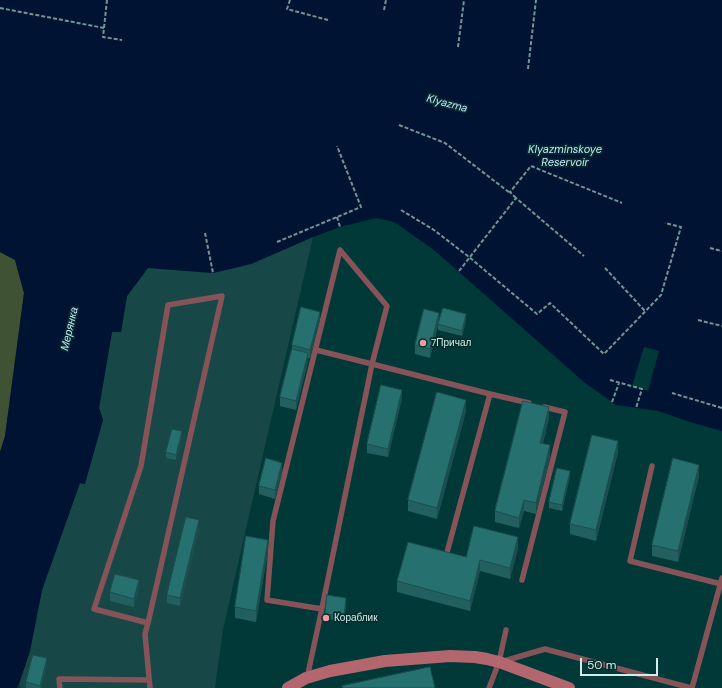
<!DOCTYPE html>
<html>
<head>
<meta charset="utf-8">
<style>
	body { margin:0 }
	#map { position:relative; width:722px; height:688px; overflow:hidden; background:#003938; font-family:"DM Sans",sans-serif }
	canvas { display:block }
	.scale { position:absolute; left:580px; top:658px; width:78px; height:18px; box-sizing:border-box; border:2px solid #d3edec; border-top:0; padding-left:5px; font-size:12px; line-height:14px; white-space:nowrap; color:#d3edec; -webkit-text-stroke:3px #042d2d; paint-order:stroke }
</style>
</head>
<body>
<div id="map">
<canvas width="722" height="688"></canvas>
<div class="scale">50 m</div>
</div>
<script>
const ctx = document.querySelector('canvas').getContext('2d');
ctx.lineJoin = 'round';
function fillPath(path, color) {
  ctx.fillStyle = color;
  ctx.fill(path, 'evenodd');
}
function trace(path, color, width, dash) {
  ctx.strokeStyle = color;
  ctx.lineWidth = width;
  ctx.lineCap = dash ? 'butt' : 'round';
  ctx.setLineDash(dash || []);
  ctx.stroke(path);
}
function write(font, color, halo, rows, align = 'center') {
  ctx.font = font + ' "DM Sans",sans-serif';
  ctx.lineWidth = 3.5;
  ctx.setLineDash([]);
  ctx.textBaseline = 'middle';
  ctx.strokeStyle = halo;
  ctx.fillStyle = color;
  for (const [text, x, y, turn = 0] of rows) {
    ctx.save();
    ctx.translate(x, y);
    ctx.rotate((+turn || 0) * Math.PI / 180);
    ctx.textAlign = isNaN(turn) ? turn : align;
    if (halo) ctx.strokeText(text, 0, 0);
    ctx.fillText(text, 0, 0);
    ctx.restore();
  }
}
const built = new Path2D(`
	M313 237 223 629 215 688H21L19 684 30 651 42 590 80 483 84 484 103 420 99 408 112 332H121L127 296 148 268 213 273 251 264Z`);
const green = new Path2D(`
	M0 252 15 260 24 293 5 436 0 452Z`);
const water = new Path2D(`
	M0 0H722V431L690 422 658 411 616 405 612 402 585 383 434 250 394 222 376 218 340 227 313 237 251 264 213 273 148 268 127 296 121 332H112L99 408 103 420 85 484 80 483 42 590 30 651 19 684 17 688H0V452L5 436 24 293 15 260 0 252Z`);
const pier = new Path2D(`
	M644 347 659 351 648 391 632 386Z`);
const path = new Path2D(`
	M107 0 103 37 122 40
	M290 0 287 9 328 20
	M0 8 104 28
	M384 10 386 0
	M458 47 464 0
	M528 69 536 0
	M399 125 445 143 510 193
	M516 198 510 192 531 166 622 203
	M401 210 434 230 469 257 537 314 550 303 604 354 661 295 681 227 665 223
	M337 217 340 227
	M205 233 213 273
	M277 242 361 207 337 146
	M710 248 722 251
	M605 268 645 311
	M459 271 516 198 584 256
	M698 320 722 326
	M610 380 642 389 636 408
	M672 393 722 408
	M612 402 619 383`);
const lane = new Path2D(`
	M316 350 372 364 387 306 340 250 273 521 267 600 322 609
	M490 394 529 403
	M652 466 630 561 721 584
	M522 580 565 412 544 407
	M148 623 94 609 141 466 168 305 222 296 148 623 145 634 150 688
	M504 661 545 649 691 688
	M307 678 321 613 372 364 490 394 446 556
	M60 688 59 679 149 680
	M489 688 499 662 506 630
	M692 688 722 578`);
const secondary = new Path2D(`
	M288 688 306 678 330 671 385 661 450 656 475 657 487 659 499 662 569 688`);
const wall = new Path2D(`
	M320 320 310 358H308V361L296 410 280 406V397L292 349V345Z
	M466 320 462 336 438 330V324Z
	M439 321 430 358 415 354V345Z
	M402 398 388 457 367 453V444Z
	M466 411 437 519 408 511V500Z
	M549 418 543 443 550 456 536 514 524 511 519 528 495 522V511Z
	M182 437 176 460 166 458V452Z
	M618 452 596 541 570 534V524Z
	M282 471 275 499 259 494V486Z
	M570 476 562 511 549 508V502Z
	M699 476 678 562 652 556V545Z
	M199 528 180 606 167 603V595Z
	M518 548 510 579 480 571 470 611 397 592V581L466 557Z
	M268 551 256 622 235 618V607Z
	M139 588 134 607 110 601V592Z
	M346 603 344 621 325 619V614Z
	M47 664 41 688H26V682Z`);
const shadedWall = new Path2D(`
	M320 312V320L310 358V350Z
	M439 313V321L430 358V349Z
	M466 314V320L462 336V331Z
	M308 353V361L296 410V401Z
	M402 390V398L388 457V449Z
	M466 400V411L437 519V508Z
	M549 407V418L540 454V443Z
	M182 431V437L176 460V455Z
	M618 441V452L596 541V530Z
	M550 445V456L536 514V503Z
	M282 463V471L275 499V490Z
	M699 465V476L678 562V551Z
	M570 471V476L562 511V505Z
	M524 500V511L519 528V518Z
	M199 520V528L180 606V598Z
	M518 537V548L510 579V568Z
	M268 540V551L256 622V611Z
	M480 560V571L470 611V601Z
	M139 580V588L134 607V599Z
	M346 598V603L344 621V616Z
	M47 658V664L41 688H40Z`);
const building = new Path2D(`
	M301 307 320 312 310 350 292 345Z
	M443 308 466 314 462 331 438 324Z
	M424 309 439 313 430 349 415 345Z
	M292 349 308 353 296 401 280 397Z
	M381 385 402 390 388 449 367 444Z
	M437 392 466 400 437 508 408 500Z
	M523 401 549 407 540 443 550 445 536 503 524 500 519 518 495 511Z
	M172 429 182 431 176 455 166 452Z
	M592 435 618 441 596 530 570 524Z
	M266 458 282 463 275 490 259 486Z
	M673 458 699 465 678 551 652 545Z
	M557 468 570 471 562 505 549 502Z
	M186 517 199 520 180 598 167 595Z
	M474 526 518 537 510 568 480 560 470 601 397 581 408 542 466 557Z
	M246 536 268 540 256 611 235 607Z
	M115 574 139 580 134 599 110 592Z
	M327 595 346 598 344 616 325 614Z
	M33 655 47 658 40 686 26 682Z
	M430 667 435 688H343L342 686Z`);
const markers = [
	[423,343,4,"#f49aa2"],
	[326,618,4,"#f49aa2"]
];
const poiNames = [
	["7Причал",431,343],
	["Кораблик",334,618]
];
const waterNames = [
	["Klyazma",447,104,15],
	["Klyazminskoye",565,150],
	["Reservoir",565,163],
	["Мерянка",70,329,-77]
];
fillPath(built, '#174847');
fillPath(green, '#405234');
fillPath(water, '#001333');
fillPath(pier, '#003938');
trace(path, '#6f9796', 2, [4, 2]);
trace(lane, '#865458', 5.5);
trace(secondary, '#b4666e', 12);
fillPath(wall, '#226060');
fillPath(shadedWall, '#1b4e4e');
fillPath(building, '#277070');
trace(building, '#1b4e4e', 1);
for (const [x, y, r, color] of markers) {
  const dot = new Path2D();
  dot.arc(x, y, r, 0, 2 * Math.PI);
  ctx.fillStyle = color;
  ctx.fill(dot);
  trace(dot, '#042d2d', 1.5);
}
write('10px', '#d3edec', '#042d2d', poiNames, 'left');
write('italic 11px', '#cae1ff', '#042d2d', waterNames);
</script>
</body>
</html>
